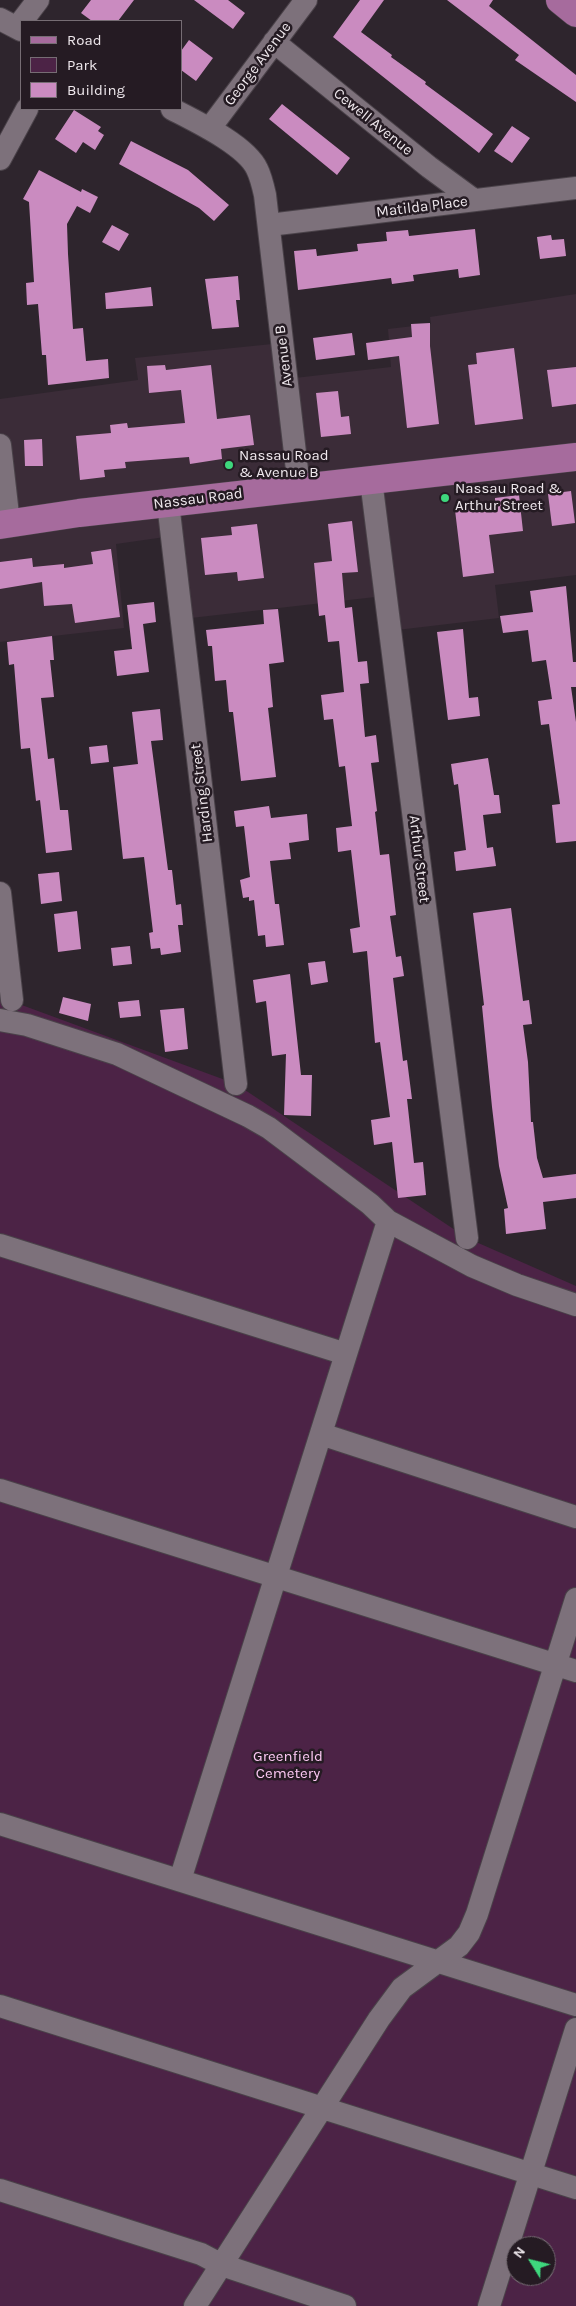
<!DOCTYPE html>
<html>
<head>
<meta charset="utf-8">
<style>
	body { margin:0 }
	#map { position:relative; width:576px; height:2306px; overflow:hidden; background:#2e252d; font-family:Karla,sans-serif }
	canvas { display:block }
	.legend { position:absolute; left:20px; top:20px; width:162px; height:90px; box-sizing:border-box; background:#251b23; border:1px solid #766d74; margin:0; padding:6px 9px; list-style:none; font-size:15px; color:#efe8ed }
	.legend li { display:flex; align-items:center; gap:10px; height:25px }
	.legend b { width:25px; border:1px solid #766d74 }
	.north { position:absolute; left:506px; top:2236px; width:50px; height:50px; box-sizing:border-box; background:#251b23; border:1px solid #766d74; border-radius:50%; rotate:306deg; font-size:14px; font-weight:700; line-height:20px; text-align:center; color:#efe8ed }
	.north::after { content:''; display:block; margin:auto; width:18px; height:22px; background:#3ed77d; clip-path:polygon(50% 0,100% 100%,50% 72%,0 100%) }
</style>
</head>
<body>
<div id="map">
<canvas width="576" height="2306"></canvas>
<ul class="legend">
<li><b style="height:6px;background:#a66b9d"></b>Road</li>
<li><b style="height:14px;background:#4c2346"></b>Park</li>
<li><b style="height:14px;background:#ca8bc0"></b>Building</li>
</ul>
<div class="north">N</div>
</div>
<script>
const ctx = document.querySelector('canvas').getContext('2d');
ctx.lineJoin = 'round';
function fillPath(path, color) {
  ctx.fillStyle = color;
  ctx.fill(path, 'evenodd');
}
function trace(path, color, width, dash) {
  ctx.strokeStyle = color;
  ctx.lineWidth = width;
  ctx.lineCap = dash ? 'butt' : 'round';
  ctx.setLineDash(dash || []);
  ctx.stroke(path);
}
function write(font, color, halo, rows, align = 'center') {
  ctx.font = font + ' Karla,sans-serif';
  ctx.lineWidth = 5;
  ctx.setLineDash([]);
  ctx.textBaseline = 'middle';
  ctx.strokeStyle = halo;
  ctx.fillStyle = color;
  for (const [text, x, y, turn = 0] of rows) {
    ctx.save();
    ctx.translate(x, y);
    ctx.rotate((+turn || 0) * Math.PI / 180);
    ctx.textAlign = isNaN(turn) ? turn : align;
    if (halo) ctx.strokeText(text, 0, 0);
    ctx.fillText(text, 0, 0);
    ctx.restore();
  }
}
const built = new Path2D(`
	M576 294V575L495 585 499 618 397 630 393 595 182 619 172 536 116 544 124 628 0 642V399L138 380 135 358 282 343 286 379 391 367 388 329 431 324 430 317Z`);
const green = new Path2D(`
	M0 997 236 1084 467 1238 576 1286V2306H0ZM516 2246H546V2276H516Z`);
const building = new Path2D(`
	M91 0H134L118 21H92L81 13Z
	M194 0H228L245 13 233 29Z
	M360 0H384L361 32 392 55 391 57 426 82 425 84 493 134 479 153 333 37Z
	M447 0H493L489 6 576 75V102L515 60 519 55Z
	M189 40 213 58 196 81 181 70V51Z
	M282 104 350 158 337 175 269 119Z
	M74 110 101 127 98 131 104 135 95 150 83 142 76 153 55 139Z
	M512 126 530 138 512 163 494 151Z
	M131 141 188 170 229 205 214 221 199 208 119 164Z
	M39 170 81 192 82 189 98 197 90 213 77 206 67 224 68 254 73 329 83 328 86 361 108 359 109 378 48 385 46 355H42L38 304 27 305 26 283 34 282 29 202 23 199Z
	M112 225 129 234 119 251 102 242Z
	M475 229 480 275 459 278 458 269 413 275 414 281 392 284 391 278 298 290 294 251 316 249 317 256 358 251 357 244 387 241 386 232 408 230 409 236Z
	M551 235 552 240 564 239 566 256 540 259 537 237Z
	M238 276 240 300H236L239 327 212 329 205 279Z
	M151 287 153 306 106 309 105 293Z
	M430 323V346L439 424 407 428 399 356 368 360 366 343 412 337 411 324Z
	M352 333 355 355 316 360 313 338Z
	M514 348 523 419 475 425 468 365 477 364 476 353Z
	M165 365 166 370 211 365 217 419 250 415 254 445 221 449 222 459 190 464 189 457 125 462 126 468 104 470 105 477 80 480 76 436 111 433 110 425 127 423 128 428 185 423 181 390 149 393 147 366Z
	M576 367V404L552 407 547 370Z
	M338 391 341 417 349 416 351 434 321 437 316 393Z
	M42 439 43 466H25L24 440Z
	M571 491 575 523 552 526 548 494Z
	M519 495 523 531 489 535 494 573 463 577 455 510 495 505V498Z
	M352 521 358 572 342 573 345 608 352 607 358 662 367 661 369 683 360 684 365 737 376 735 379 762 371 763 377 811 375 812 380 855 389 854 396 915 390 916 396 957 401 956 404 976 393 978 403 1061 407 1060 412 1099H407L414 1163 423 1162 426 1195 398 1198 392 1142 374 1145 371 1120 390 1117 380 1042 375 1043 367 951 353 953 350 929 360 927 351 850 338 852 336 828 352 826 345 766 339 767 333 719 324 720 321 695 344 692 339 641 328 642 325 615 319 616 314 563 332 561 328 524Z
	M257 524 264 578 238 581 237 572 205 575 201 538 232 535 231 527Z
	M111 549 120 617 75 623 72 604 44 606 42 582 0 589V562L32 558 33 567 64 564V568L93 564 91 552Z
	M566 586 573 662H576V687H571L576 722V841L556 843 552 805 560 804 549 724 541 725 538 701 552 699 546 660 532 662 528 630 503 633 500 616 533 612 530 591Z
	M154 602 156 622 143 624 149 672 117 676 114 651 132 649 127 605Z
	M278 609 284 662 269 664 273 707 268 708 276 777 241 781 233 712H229L226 680 215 681 212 646H208L206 630 264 624 263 610Z
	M463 629 469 698 478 697 480 716 448 720 437 632Z
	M52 636 54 660H50L54 697 41 698 48 759 54 758 60 810H68L72 850 46 853 40 800 36 801 30 748 21 749 14 664 9 665 7 642Z
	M160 709 163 740 151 741 168 870H172L176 905 181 904 183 925H178L181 952 161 955 160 948 151 949 149 933 153 932 144 857 123 859 113 767 138 764 132 712Z
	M107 745 109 762 91 764 89 747Z
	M488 758 494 795H499L501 813 483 815 487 848 493 847 496 866 456 871 454 852 466 850 458 784 454 785 451 764Z
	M269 806 271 818 307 814 309 840 289 843 291 859 270 861 275 904H279L284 945 266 947 265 935 258 936 254 900 249 901V897L243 898 240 880 250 877 244 826 236 827 234 811Z
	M59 872 62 901 41 904 38 874Z
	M511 908 523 1001 529 1000 532 1024 523 1025 528 1062 531 1122H533L537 1158 543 1178 576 1174V1198L543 1202 546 1229 506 1234 504 1209 508 1208 499 1166 492 1107 482 1006 484 1005 473 913Z
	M77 911 81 949 58 952 54 914Z
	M130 946 132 964 113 966 111 948Z
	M325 961 328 982 311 985 308 963Z
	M290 974 301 1075H312L311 1116 284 1115 286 1054 272 1056 266 1001 256 1003 253 980Z
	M63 997 91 1004 88 1021 59 1013Z
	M139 1000 141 1016 120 1018 118 1002Z
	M184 1008 188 1049 165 1052 160 1010Z`);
const minor = new Path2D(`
	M0 19 21 30
	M22 21 38 0
	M274 42 429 167 474 200
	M172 109C195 121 246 145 257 169 261 177 263 186 265 195L299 487
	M210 128 306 0
	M0 159 27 109
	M269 225 576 188
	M0 445 9 523
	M371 480 467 1238
	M168 503 236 1084
	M0 893 12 1000
	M0 1020 27 1025 117 1054 248 1116 269 1128 370 1204 388 1221 180 1880
	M388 1221 472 1266 517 1285 576 1305
	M0 1245 346 1354
	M321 1434 576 1517
	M0 1490 576 1671
	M0 1824 576 2005
	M0 2006 576 2188
	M0 2190 201 2254 222 2265 345 2306
	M195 2306 379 2019 402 1988 459 1946 469 1933 477 1914 576 1599
	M489 2306 576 2029`);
const major = new Path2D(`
	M560 0 576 13
	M0 525 79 513 576 457`);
const markers = [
	[229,465,5,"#3ed77d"],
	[445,498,5,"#3ed77d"]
];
const streetNames = [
	["George Avenue",258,64,-53],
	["Cewell Avenue",373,122,39],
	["Matilda Place",422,207,-7],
	["Avenue B",284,356,-97],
	["Nassau Road",198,499,-7],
	["Harding Street",202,793,-97],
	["Arthur Street",419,859,83]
];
const poiNames = [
	["Nassau Road",239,456],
	["& Avenue B",239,473],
	["Nassau Road &",455,489],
	["Arthur Street",455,506]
];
const parkNames = [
	["Greenfield",288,1757],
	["Cemetery",288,1774]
];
fillPath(built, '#3b2c38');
fillPath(green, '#4c2346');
fillPath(building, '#ca8bc0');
trace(minor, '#4a4249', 24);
trace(major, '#4a4249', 29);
trace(minor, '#7d717b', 22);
trace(major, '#a66b9d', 28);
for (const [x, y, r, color] of markers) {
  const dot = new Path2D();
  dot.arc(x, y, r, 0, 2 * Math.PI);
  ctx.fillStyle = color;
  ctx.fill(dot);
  trace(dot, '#251b23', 2);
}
write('15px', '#efe8ed', '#251b23', streetNames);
write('15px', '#efe8ed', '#251b23', poiNames, 'left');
write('15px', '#fcc8f3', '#251b23', parkNames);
</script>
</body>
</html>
